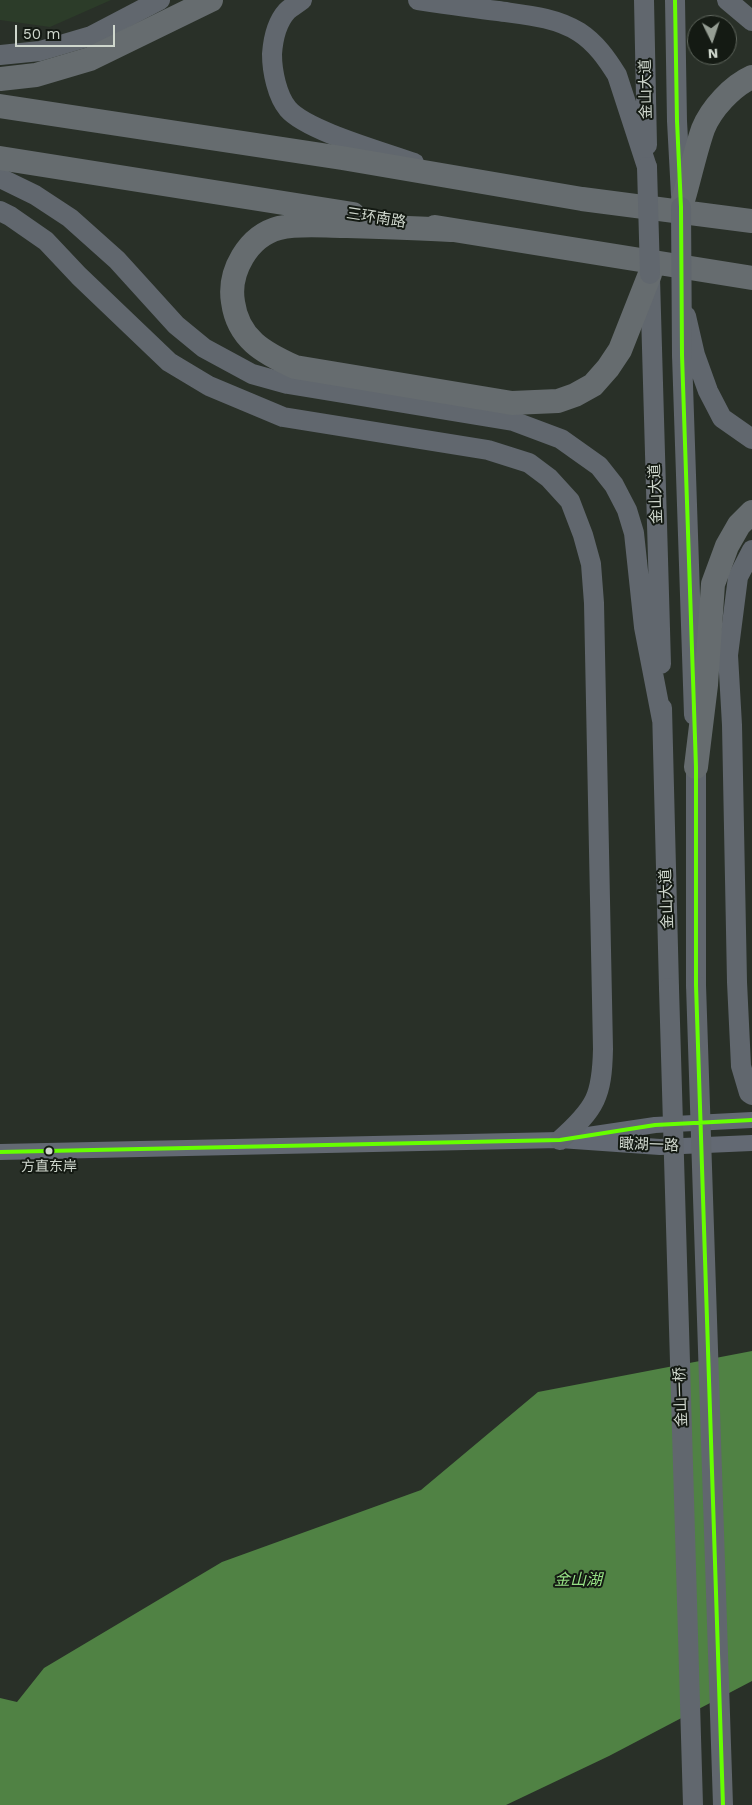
<!DOCTYPE html>
<html>
<head>
<meta charset="utf-8">
<style>
	body { margin:0 }
	#map { position:relative; width:752px; height:1805px; overflow:hidden; background:#293028; font-family:"Work Sans",sans-serif }
	canvas { display:block }
	.north { position:absolute; left:687px; top:15px; width:50px; height:50px; box-sizing:border-box; background:#141a13; border:1px solid #5f665d; border-radius:50%; rotate:176deg; font-size:14px; font-weight:700; line-height:20px; text-align:center; color:#cfd7cd }
	.north::after { content:''; display:block; margin:auto; width:18px; height:22px; background:#959d93; clip-path:polygon(50% 0,100% 100%,50% 72%,0 100%) }
	.scale { position:absolute; left:15px; top:25px; width:100px; height:22px; box-sizing:border-box; border:2px solid #cfd7cd; border-top:0; padding-left:6px; font-size:15px; line-height:18px; white-space:nowrap; color:#cfd7cd; -webkit-text-stroke:4px #141a13; paint-order:stroke }
</style>
</head>
<body>
<div id="map">
<canvas width="752" height="1805"></canvas>
<div class="north">N</div>
<div class="scale">50 m</div>
</div>
<script>
const ctx = document.querySelector('canvas').getContext('2d');
ctx.lineJoin = 'round';
function fillPath(path, color) {
  ctx.fillStyle = color;
  ctx.fill(path, 'evenodd');
}
function trace(path, color, width, dash) {
  ctx.strokeStyle = color;
  ctx.lineWidth = width;
  ctx.lineCap = dash ? 'butt' : 'round';
  ctx.setLineDash(dash || []);
  ctx.stroke(path);
}
function write(font, color, halo, rows, align = 'center') {
  ctx.font = font + ' "Work Sans","Noto Sans SC",sans-serif';
  ctx.lineWidth = 4;
  ctx.setLineDash([]);
  ctx.textBaseline = 'middle';
  ctx.strokeStyle = halo;
  ctx.fillStyle = color;
  for (const [text, x, y, turn = 0] of rows) {
    ctx.save();
    ctx.translate(x, y);
    ctx.rotate((+turn || 0) * Math.PI / 180);
    ctx.textAlign = isNaN(turn) ? turn : align;
    if (halo) ctx.strokeText(text, 0, 0);
    ctx.fillText(text, 0, 0);
    ctx.restore();
  }
}
const built = new Path2D(`
	M0 0H111L50 27 0 20Z`);
const water = new Path2D(`
	M752 1351V1681L609 1756 506 1805H0V1698L17 1702 44 1668 222 1562 421 1490 538 1392Z`);
const minor = new Path2D(`
	M588 1135 655 1125 752 1120
	M0 1152 560 1140 660 1147 752 1143`);
const major = new Path2D(`
	M302 0C297 4 291 7 287 11 277 22 273 40 272 54 272 71 277 96 288 109 307 131 384 152 414 163
	M418 0C445 4 472 8 498 11 526 15 555 17 579 32 596 43 607 59 617 75L647 167
	M644 0 647 145
	M675 0 677 121 681 195
	M727 0 752 21
	M0 55 40 51 91 36 160 0
	M0 178 35 195 70 218 117 260 176 325 204 348 252 374 288 384 513 421 561 439 599 466 614 485 627 510 634 533 644 627 662 720
	M0 211 10 216 46 241 79 276 169 362 209 386 283 417 488 450 529 463 549 478 570 501 583 535 591 564 594 603 603 1049C602 1096 596 1108 560 1140
	M650 278 661 664
	M686 316 695 355 708 391 722 418 752 439
	M682 355 694 715
	M752 550 738 577 728 655 732 725 737 982 741 1066 749 1093 752 1095
	M662 708 669 988
	M696 752V985`);
const highway = new Path2D(`
	M0 79 36 75 90 59 211 0
	M0 106 342 158 582 199 752 221
	M0 158 353 214
	M681 207C689 182 694 155 703 129 711 109 732 86 752 77
	M435 227 752 278
	M451 230C415 228 379 227 344 226 323 226 300 223 279 228 248 236 228 272 233 302 238 339 264 353 295 367L512 403 558 401 575 395 593 385 608 368 620 350 650 274
	M696 767 706 685 713 584 727 546 739 525 752 512`);
const majorBridge = new Path2D(`
	M647 167 650 274
	M681 207 682 355
	M696 985 723 1805
	M669 988 693 1805`);
const bus1 = new Path2D(`
	M675 0 677 121 681 207 682 355 696 767V985L723 1805
	M0 1152 560 1140 655 1125 752 1120`);
const markers = [
	[49,1151,4.5,"#cfd7cd"]
];
const busNames = [
	["方直东岸",49,1167]
];
const streetNames = [
	["金山大道",646,89,-91],
	["三环南路",376,218,9],
	["金山大道",656,494,-92],
	["金山大道",667,899,-92],
	["瞰湖一路",649,1145,2],
	["金山一桥",681,1397,-92]
];
const waterNames = [
	["金山湖",578,1580]
];
fillPath(built, '#2c3c29');
fillPath(water, '#508244');
trace(minor, '#636973', 16);
trace(major, '#61676e', 20);
trace(highway, '#666c6f', 24);
trace(majorBridge, '#61676e', 20);
trace(bus1, '#6f0', 4);
for (const [x, y, r, color] of markers) {
  const dot = new Path2D();
  dot.arc(x, y, r, 0, 2 * Math.PI);
  ctx.fillStyle = color;
  ctx.fill(dot);
  trace(dot, '#141a13', 2);
}
write('14px', '#cfd7cd', '#141a13', busNames);
write('15px', '#cfd7cd', '#141a13', streetNames);
write('italic 16px', '#96e185', '#141a13', waterNames);
</script>
</body>
</html>
